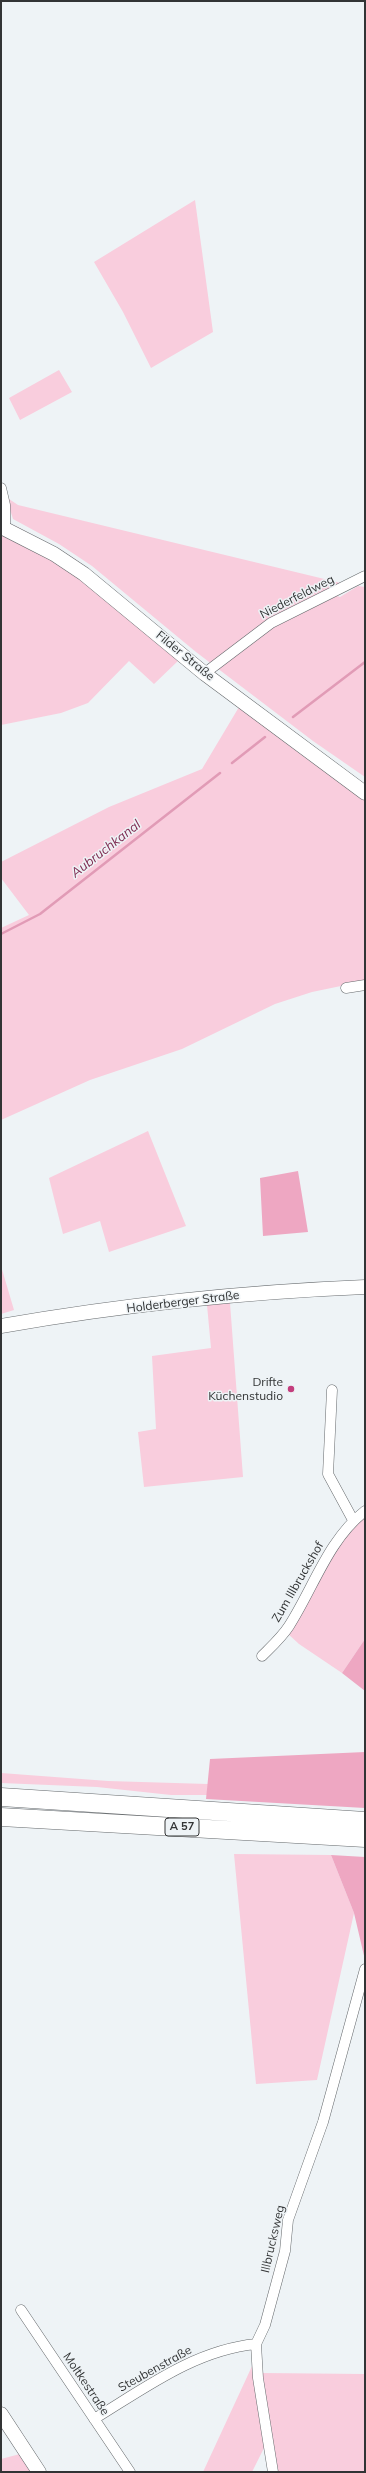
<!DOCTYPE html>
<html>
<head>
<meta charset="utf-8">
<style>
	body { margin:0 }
	#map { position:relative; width:366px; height:2473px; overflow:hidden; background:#eef3f6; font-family:Mulish,sans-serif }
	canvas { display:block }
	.frame { position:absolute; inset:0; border:2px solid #323435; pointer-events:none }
</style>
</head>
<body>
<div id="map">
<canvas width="366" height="2473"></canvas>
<div class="frame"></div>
</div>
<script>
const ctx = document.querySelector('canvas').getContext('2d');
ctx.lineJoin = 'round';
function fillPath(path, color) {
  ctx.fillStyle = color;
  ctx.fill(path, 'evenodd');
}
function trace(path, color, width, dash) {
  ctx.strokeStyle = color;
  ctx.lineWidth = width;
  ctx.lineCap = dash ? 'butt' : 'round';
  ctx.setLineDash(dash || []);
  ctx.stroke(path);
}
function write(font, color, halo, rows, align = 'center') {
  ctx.font = font + ' Mulish,sans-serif';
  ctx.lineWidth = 3;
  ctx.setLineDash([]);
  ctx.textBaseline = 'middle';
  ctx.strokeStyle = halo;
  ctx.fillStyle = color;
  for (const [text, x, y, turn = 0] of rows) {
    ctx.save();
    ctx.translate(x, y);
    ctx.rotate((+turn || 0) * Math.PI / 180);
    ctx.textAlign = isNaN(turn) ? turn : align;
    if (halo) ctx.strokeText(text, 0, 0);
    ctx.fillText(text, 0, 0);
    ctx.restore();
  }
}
const green = new Path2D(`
	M195 200 213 332 151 368 123 312 94 262Z
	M59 370 72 392 20 420 9 398Z
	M6 497 18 505 341 583 328 593 340 597 358 586 365 587V777L313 741 196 652 92 566 59 544 13 519Z
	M14 525 75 559 205 665 204 664Z
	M1 531 53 558 179 660 154 684 129 661 88 703 61 713 1 725Z
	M239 707 307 759 365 799V981L312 992 275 1004 182 1049 90 1080 1 1120V928L29 915 1 878V862L109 807 202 769Z
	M148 1131 186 1226 109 1252 100 1221 63 1234 49 1178Z
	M1 1266 14 1310 1 1314Z
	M230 1303 243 1477 144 1487 138 1432 156 1429 152 1356 211 1348 207 1305Z
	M365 1515V1639L342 1673 299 1644 287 1633 334 1551Z
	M1 1773 108 1781 208 1784 207 1795H171L97 1787 1 1783Z
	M234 1854 331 1855 354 1913 317 2080 256 2084Z
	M253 2364 265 2446 252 2472H203Z
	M262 2373 365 2374V2472H278Z
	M20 2454 32 2472H1V2459Z`);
const forest = new Path2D(`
	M298 1171 308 1232 263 1236 260 1178Z
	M365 1639V1691L342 1673Z
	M365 1752V1808L206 1799 210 1759Z
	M331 1855 365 1857V1960L354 1913Z`);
const stream = new Path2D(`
	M293 717 365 662
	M232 763 265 737
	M1 934 40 914 220 773`);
const street = new Path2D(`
	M1 488 5 505V528
	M205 673 271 623 365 576
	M346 988 365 985
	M332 1390 328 1474 353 1520
	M262 1656C271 1647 282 1637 289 1626 314 1587 328 1540 365 1511
	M21 2310 130 2472
	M94 2419C145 2388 195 2350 256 2344
	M273 2472 258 2378 256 2344 265 2325 285 2251 288 2220 323 2122 365 1969`);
const secondary = new Path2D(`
	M1 527 54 554 84 574 205 674 365 793
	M1 1326C121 1305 243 1292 365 1287
	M1 2414 39 2472`);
const highway = new Path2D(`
	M1 1797 365 1821
	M1 1817 365 1838`);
const markers = [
	[291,1389,4,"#c33d7d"]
];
const shields = [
	[182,1827,34]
];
const shieldNames = [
	["A 57",182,1827]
];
const streetNames = [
	["Niederfeldweg",297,597,-27],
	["Filder Straße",185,656,39],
	["Holderberger Straße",183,1302,-7],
	["Zum Illbruckshof",298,1582,-60],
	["Illbrucksweg",273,2239,-77],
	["Steubenstraße",155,2369,-29],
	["Moltkestraße",86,2384,56]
];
const poiNames = [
	["Drifte",283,1382],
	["Küchenstudio",283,1396]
];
const waterNames = [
	["Aubruchkanal",106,849,-38]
];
fillPath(green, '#f9cddd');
fillPath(forest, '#eea7c2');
trace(stream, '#e19bb6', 2.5);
trace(street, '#65696c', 11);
trace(secondary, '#65696c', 15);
trace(highway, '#65696c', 19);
trace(street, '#fff', 10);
trace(secondary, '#fff', 14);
trace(highway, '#fff', 18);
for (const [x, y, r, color] of markers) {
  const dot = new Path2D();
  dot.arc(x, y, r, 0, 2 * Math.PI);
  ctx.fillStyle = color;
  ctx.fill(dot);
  trace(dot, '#eef3f6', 1.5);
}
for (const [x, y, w] of shields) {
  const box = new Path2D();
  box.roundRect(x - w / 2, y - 9, w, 18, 3);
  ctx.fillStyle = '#eef3f6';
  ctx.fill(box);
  trace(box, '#323435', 1);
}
write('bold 11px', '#323435', null, shieldNames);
write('12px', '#323435', '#eef3f6', streetNames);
write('12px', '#323435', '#eef3f6', poiNames, 'right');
write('italic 13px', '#802e54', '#eef3f6', waterNames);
</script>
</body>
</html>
